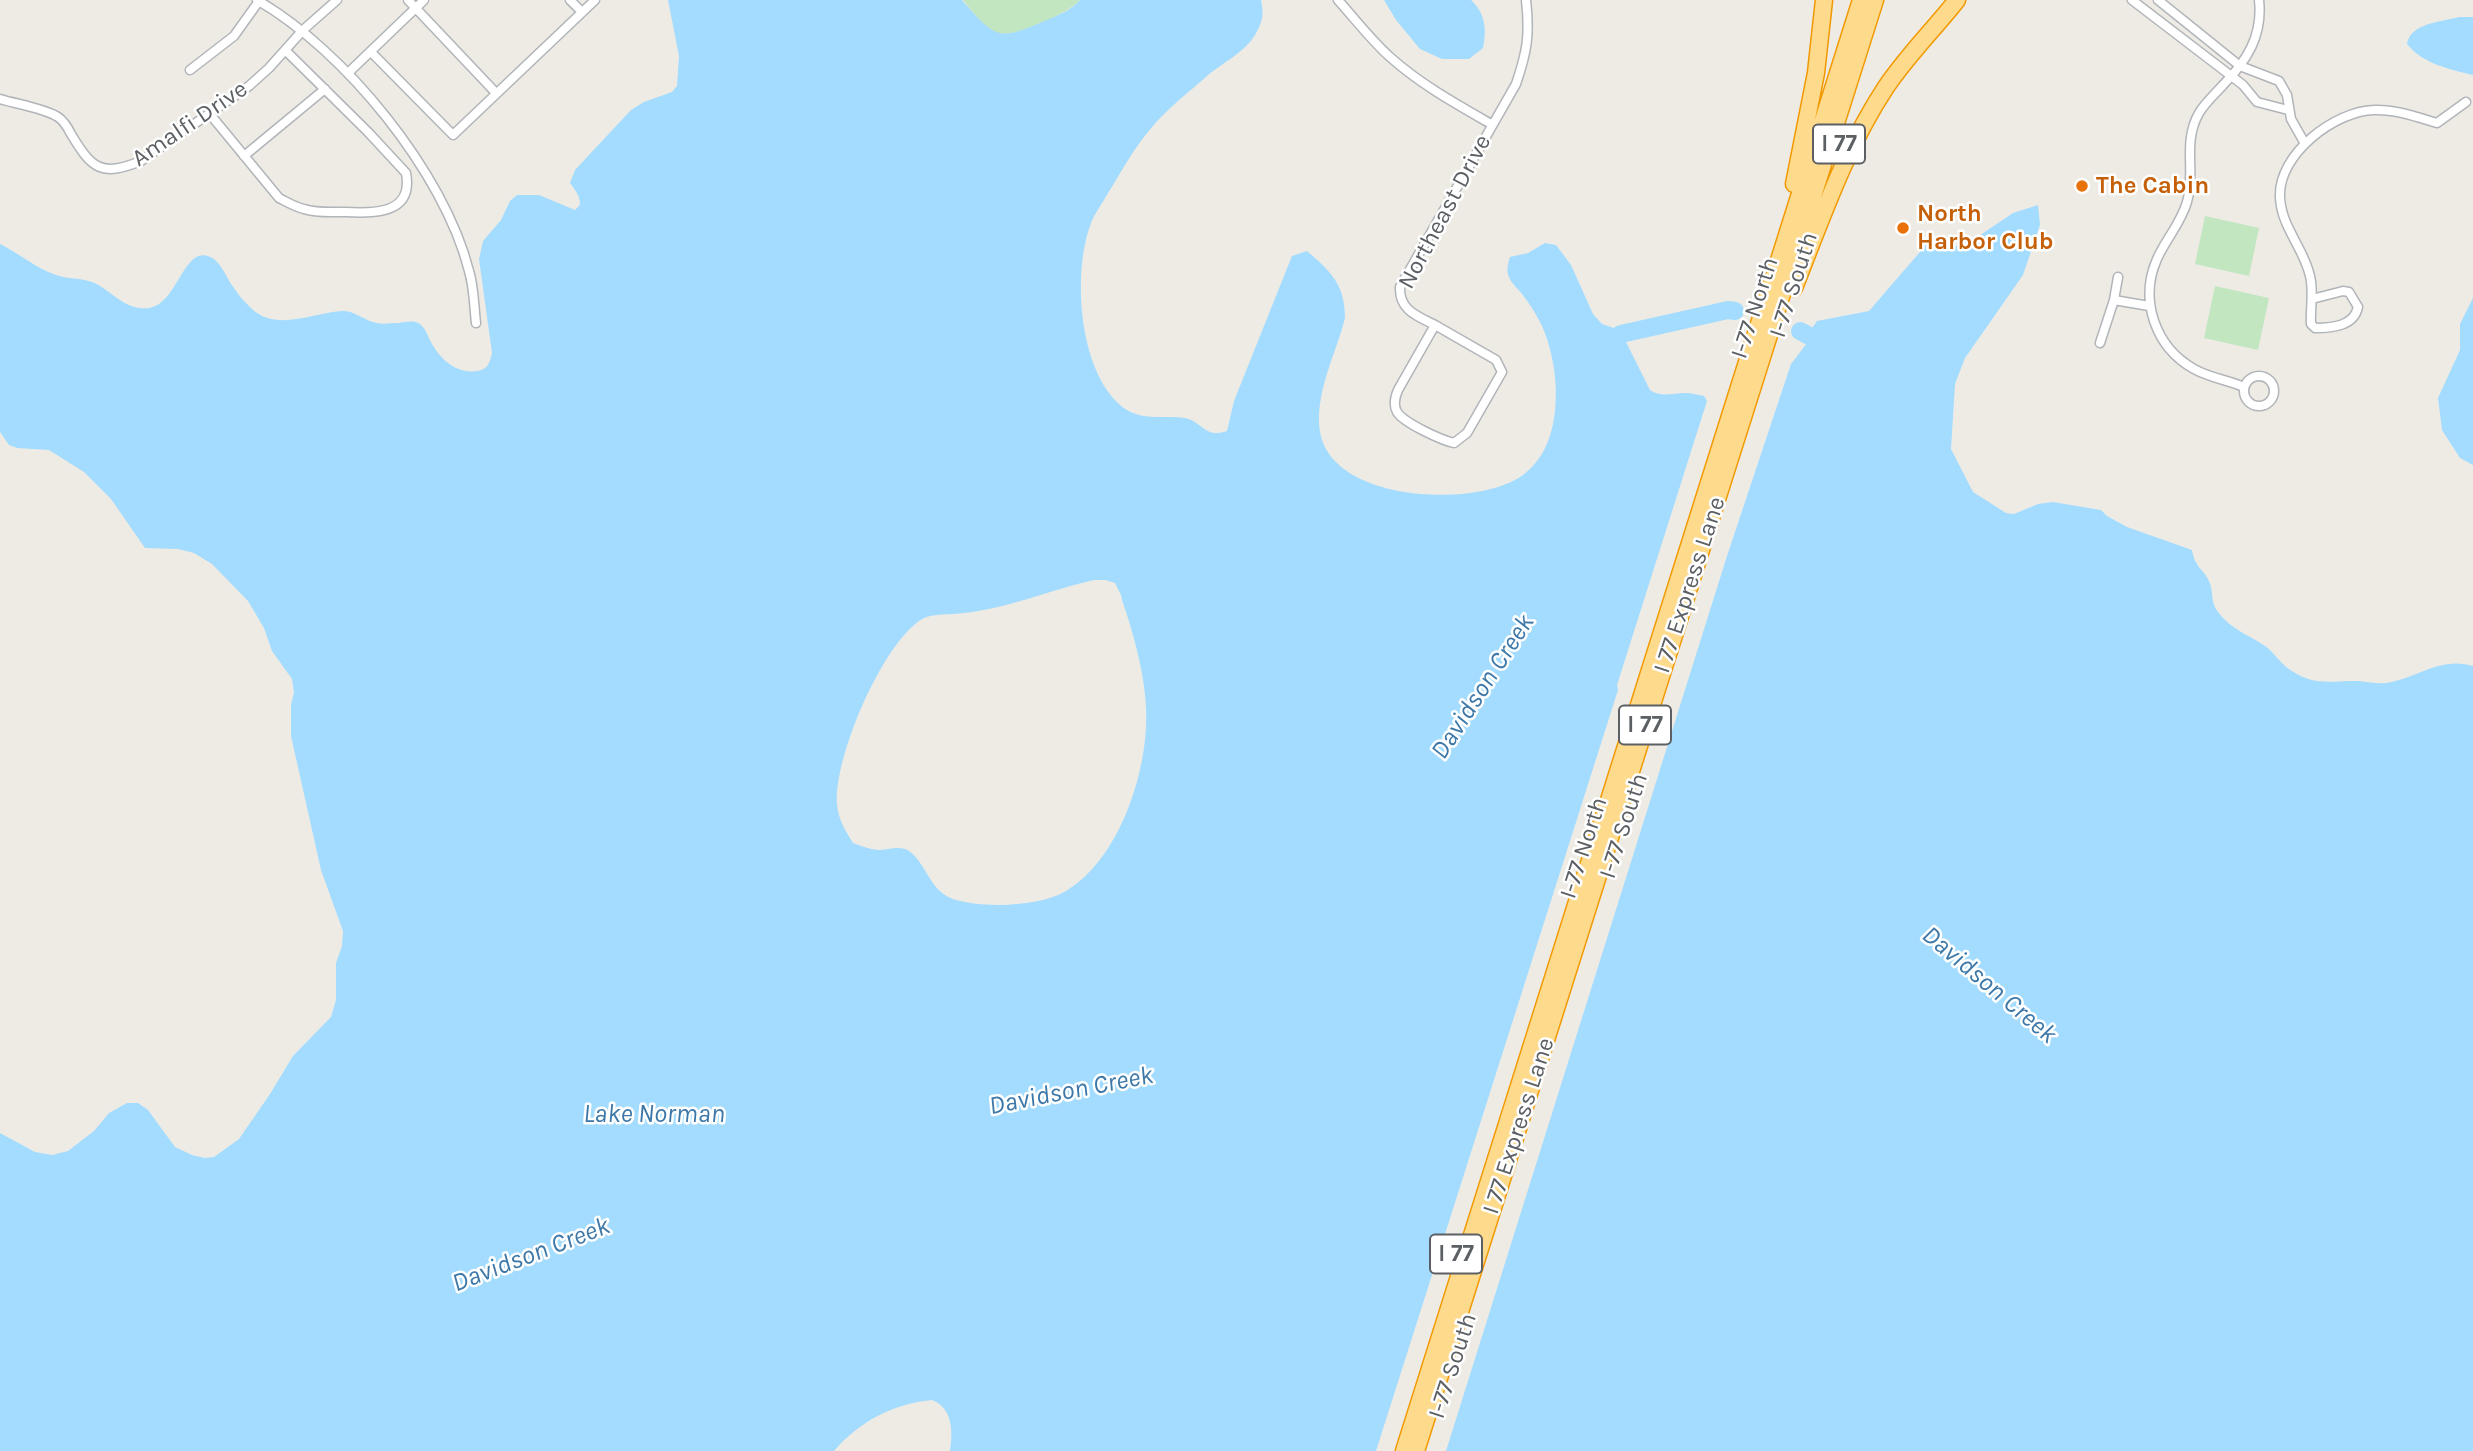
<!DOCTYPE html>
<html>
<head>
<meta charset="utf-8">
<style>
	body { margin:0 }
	canvas { display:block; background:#eeebe4 }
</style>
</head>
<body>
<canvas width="2473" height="1451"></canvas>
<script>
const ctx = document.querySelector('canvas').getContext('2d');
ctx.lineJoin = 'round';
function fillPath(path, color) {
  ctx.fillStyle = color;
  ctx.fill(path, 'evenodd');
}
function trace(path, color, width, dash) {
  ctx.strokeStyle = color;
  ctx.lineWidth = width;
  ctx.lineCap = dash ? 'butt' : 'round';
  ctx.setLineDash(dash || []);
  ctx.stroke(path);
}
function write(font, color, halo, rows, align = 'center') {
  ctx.font = font + ' Karla,sans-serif';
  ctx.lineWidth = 5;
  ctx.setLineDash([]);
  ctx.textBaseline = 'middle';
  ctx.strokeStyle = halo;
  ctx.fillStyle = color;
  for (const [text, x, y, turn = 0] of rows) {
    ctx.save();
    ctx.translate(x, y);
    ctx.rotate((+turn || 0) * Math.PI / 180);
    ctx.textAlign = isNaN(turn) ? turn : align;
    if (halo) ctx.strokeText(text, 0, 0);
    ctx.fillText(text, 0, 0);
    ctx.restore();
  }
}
const green = new Path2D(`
	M963 0H1080C1067 14 1011 41 994 32 982 26 972 10 963 0Z
	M2205 216 2259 228 2249 276 2195 264Z
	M2215 286 2269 298 2258 350 2204 338Z`);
const water = new Path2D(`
	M668 0H962C997 40 998 41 1047 20 1059 15 1071 10 1080 0H1261C1264 15 1263 21 1255 35 1244 53 1222 63 1207 76 1188 93 1168 108 1152 127 1133 149 1120 174 1105 198 1100 207 1093 216 1090 226 1072 275 1079 379 1127 410 1145 421 1166 415 1185 418 1203 422 1205 439 1227 431L1234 401 1292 256 1307 251C1331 272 1345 284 1345 318 1336 354 1314 394 1320 432 1332 502 1473 508 1520 477 1529 471 1536 463 1542 454 1563 418 1558 362 1542 326 1537 315 1529 303 1522 294 1518 289 1511 283 1509 277 1506 271 1508 263 1510 257L1528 253 1545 243 1556 245 1571 265 1593 314 1602 324 1620 330 1650 390C1662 398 1672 393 1686 393 1692 393 1698 395 1704 396L1707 401 1617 685 1618 690 1376 1451H950C953 1432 953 1408 932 1400 893 1404 860 1421 834 1451H0V1133L35 1152 52 1155 68 1151 94 1131 109 1113 127 1103H138L148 1110 175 1147 192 1155 205 1158 214 1157 239 1139 270 1094 293 1056 331 1017 336 1000V963L342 946 343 931 321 870 291 736V705L294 692 292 679 272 651 264 628 248 601 212 564 194 553 178 549 145 548 111 499 84 472 49 450 17 448 9 445 0 432V244C19 253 35 268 56 275 67 279 81 278 92 282 112 290 124 311 149 308 177 304 183 248 208 256 221 260 226 278 234 288 238 295 245 302 251 308 276 333 314 312 343 311 354 311 363 319 373 322 381 325 390 323 399 323 405 322 414 320 420 324 425 328 428 336 431 342 440 359 456 374 477 371 488 370 490 362 492 353L479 259 483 241 501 220 510 201 517 195H539L575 210 580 205C580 195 575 190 570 183L575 170 631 110 644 102 672 92 677 86 679 56ZM1094 580H1105L1115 583 1121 595C1122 602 1125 608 1127 615 1136 644 1145 678 1146 709 1149 769 1120 859 1066 891 1039 907 985 908 956 900 929 892 928 865 909 851 900 845 889 850 878 850 869 849 861 846 853 843 845 830 838 819 837 804 834 757 882 644 922 619 933 613 952 615 964 613 1009 608 1050 590 1094 580Z
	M1384 0H1471C1485 13 1487 29 1483 48L1469 59H1442L1420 49 1396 20Z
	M2459 17H2473V75C2449 69 2423 64 2407 44 2410 23 2441 22 2459 17Z
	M2038 205 2040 225 2023 275 1965 358 1955 384 1951 449 1973 492 2006 513 2014 514 2038 504 2053 502 2101 510 2107 516 2127 527 2192 550C2195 568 2203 568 2209 581 2214 592 2210 602 2218 612 2229 628 2249 635 2265 646 2275 653 2281 665 2292 671 2316 687 2334 680 2359 681 2368 682 2377 684 2386 683 2418 678 2440 656 2473 666V1451H1446L1727 556 1791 364 1807 343 1808 334 1817 321 1869 311 1926 245 1964 246 2013 213Z
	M2473 298V465L2460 458 2442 430 2438 398 2460 350V324Z`);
const river = new Path2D(`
	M1800 331 1817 340 1816 352
	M1602 347 1621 334 1728 310 1735 311`);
const minor = new Path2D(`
	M257 0C344 50 444 172 469 271 474 287 474 306 476 323
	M408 0 496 93
	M570 0 582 12
	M1338 0C1355 19 1371 40 1390 57 1420 84 1456 104 1491 124
	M2132 0 2243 85 2257 102 2288 110
	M2158 0 2240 66 2279 81 2287 95 2291 119 2304 142
	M371 52 453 135 595 0
	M190 70 234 36 259 1
	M348 73 424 0
	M0 99C16 104 44 108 58 117 64 121 68 128 71 134 92 169 101 177 141 161L249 86 269 68 303 30 337 0
	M209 113 279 198C287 202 295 207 304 209 316 213 329 212 342 212 371 213 414 216 406 173L368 132 285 50
	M244 156 325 89
	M2118 277 2114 300 2149 306
	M2312 299 2343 291 2349 292 2358 307C2354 326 2333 328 2315 328L2311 324C2310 308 2314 292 2310 276 2304 248 2281 227 2280 197 2278 154 2335 111 2374 110 2395 109 2417 117 2437 123L2466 102
	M1435 325C1417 316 1399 310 1400 287L1516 84C1527 52 1530 35 1526 0
	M1435 325 1496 360 1502 372 1467 433 1454 443C1441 440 1404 423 1397 412 1393 405 1395 397 1398 390Z
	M2100 343 2114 300
	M2244 391a15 15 0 1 1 30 0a15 15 0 1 1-30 0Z
	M2244 387C2228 380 2210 378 2194 369 2155 347 2139 300 2157 259 2166 239 2181 223 2187 202 2196 172 2182 143 2199 113 2205 103 2215 94 2223 85 2247 61 2263 35 2259 0`);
const motorway = new Path2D(`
	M1794 184 1816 73 1824 0
	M1794 288C1821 220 1845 149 1886 87 1907 56 1934 29 1957 0
	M1404 1451 1861 0
	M1416 1451 1875 0`);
const markers = [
	[2082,186,7,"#e8710a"],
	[1903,228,7,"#e8710a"]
];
const shields = [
	[1839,144,52],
	[1645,725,52],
	[1456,1254,52]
];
const shieldNames = [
	["I 77",1839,144],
	["I 77",1645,725],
	["I 77",1456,1254]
];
const streetNames = [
	["Amalfi Drive",190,124,-34],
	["Northeast Drive",1445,212,-62],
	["I-77 South",1794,285,-72],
	["I-77 North",1755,308,-72],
	["I 77 Express Lane",1690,585,-72],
	["I-77 South",1624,826,-72],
	["I-77 North",1584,848,-72],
	["I 77 Express Lane",1519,1126,-72],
	["I-77 South",1453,1366,-72]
];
const foodNames = [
	["The Cabin",2096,186],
	["North",1917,214],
	["Harbor Club",1917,242]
];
const waterNames = [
	["Davidson Creek",1483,687,-57],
	["Davidson Creek",1989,985,40],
	["Davidson Creek",1071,1091,-11],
	["Lake Norman",654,1115],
	["Davidson Creek",531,1255,-21]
];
fillPath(green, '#c2e6c0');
fillPath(water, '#a3dcff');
trace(river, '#a3dcff', 18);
trace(minor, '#b1b5b9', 11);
trace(motorway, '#f29900', 19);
trace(minor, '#fff', 8);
trace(motorway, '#fdda8c', 16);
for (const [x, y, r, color] of markers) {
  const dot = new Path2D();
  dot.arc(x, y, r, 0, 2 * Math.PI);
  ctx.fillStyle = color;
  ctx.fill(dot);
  trace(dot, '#fff', 2.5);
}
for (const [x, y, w] of shields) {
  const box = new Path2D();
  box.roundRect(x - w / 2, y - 19.5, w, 39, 5);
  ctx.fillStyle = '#fff';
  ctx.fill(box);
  trace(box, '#5c6064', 2);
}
write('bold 23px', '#5c6064', null, shieldNames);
write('24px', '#5c6064', '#fff', streetNames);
write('bold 24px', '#c56008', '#fff', foodNames, 'left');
write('italic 26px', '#3d78a8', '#fff', waterNames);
</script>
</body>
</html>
